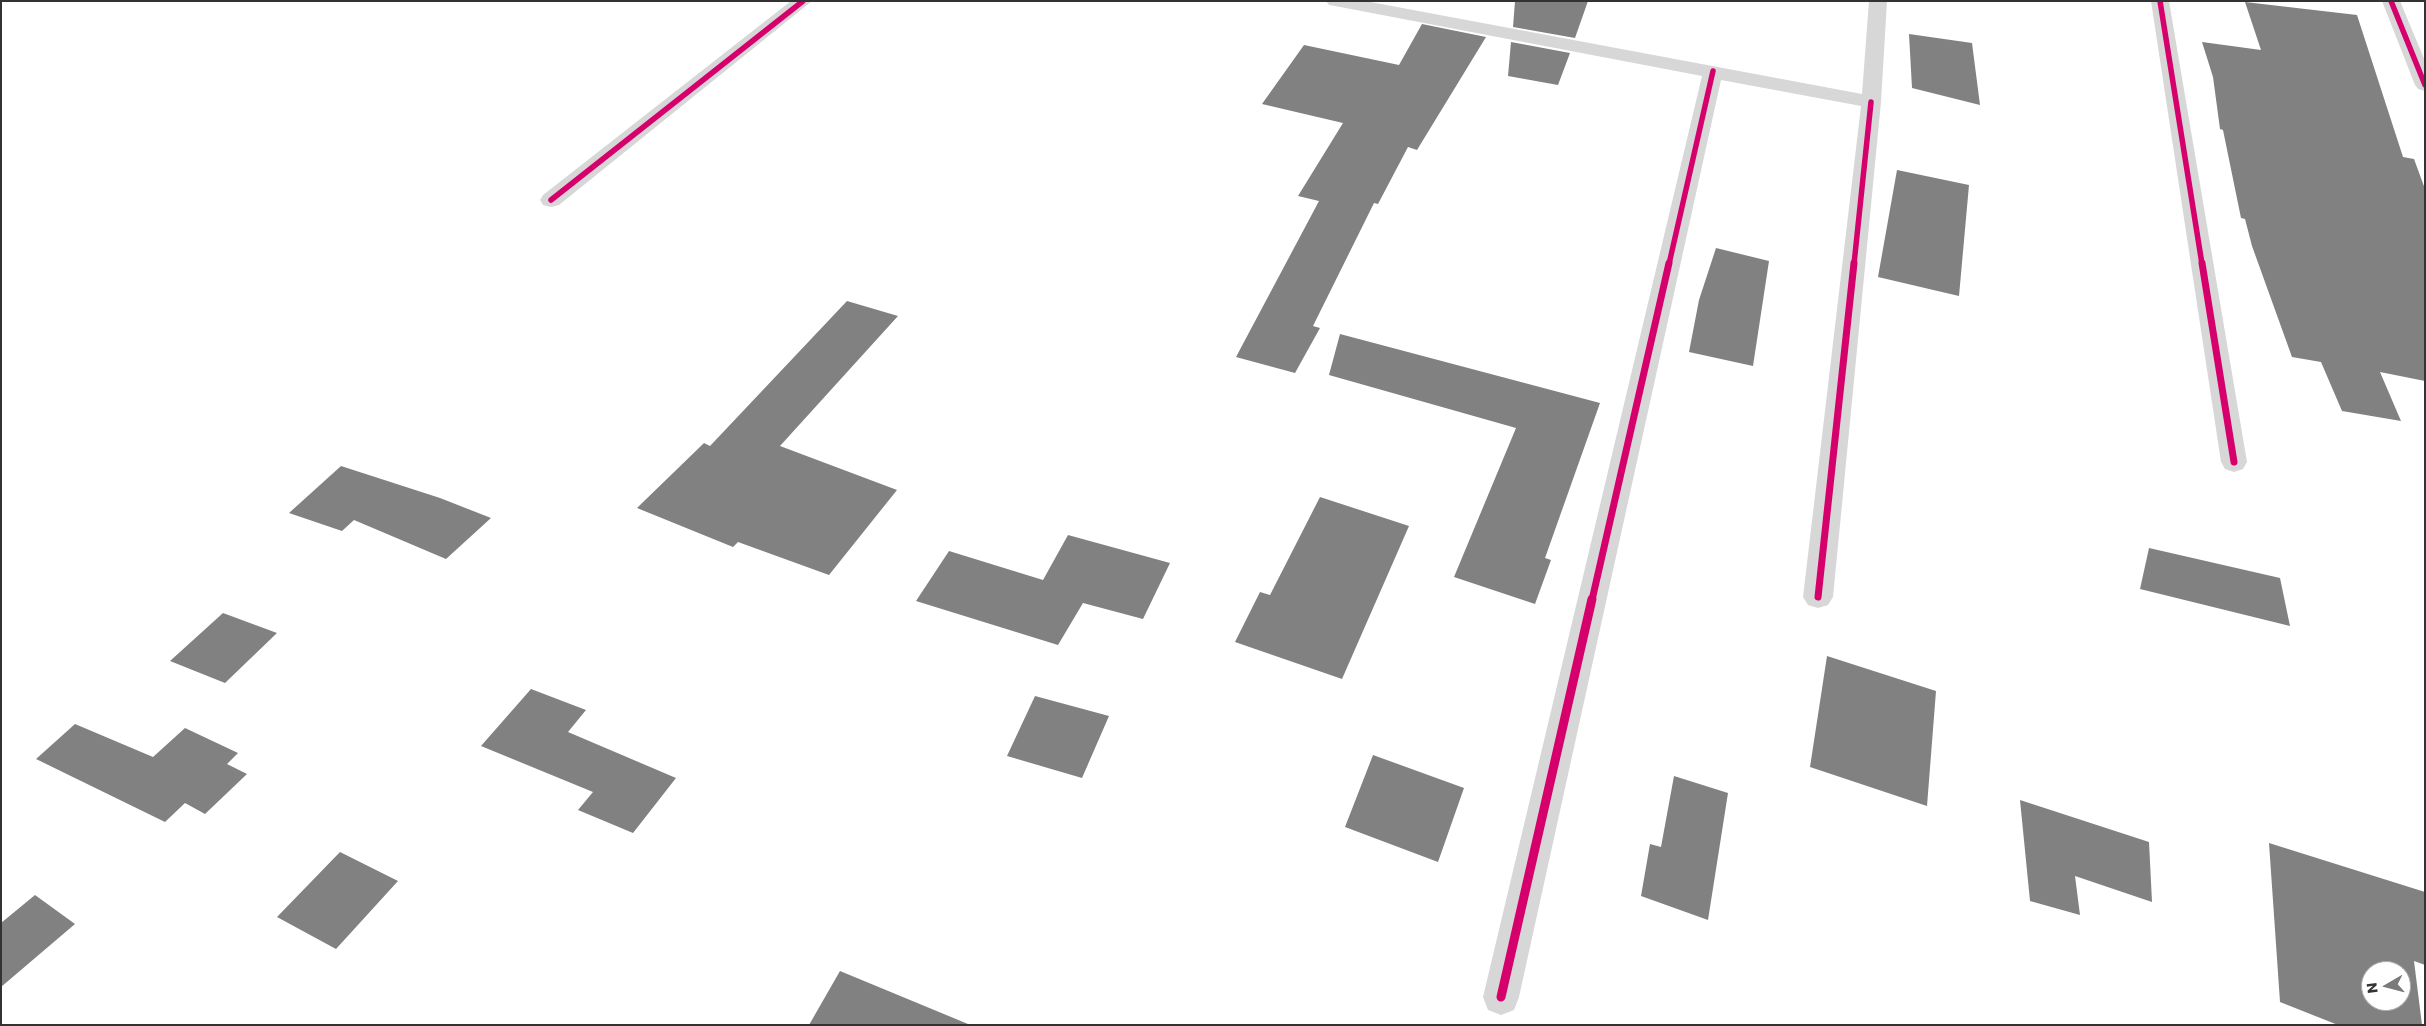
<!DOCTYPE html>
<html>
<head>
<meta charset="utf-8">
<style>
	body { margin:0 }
	#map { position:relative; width:2426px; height:1026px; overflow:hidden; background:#fff; font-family:Poppins,sans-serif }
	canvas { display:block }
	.frame { position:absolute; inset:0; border:2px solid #333; pointer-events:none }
	.north { position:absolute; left:2361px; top:961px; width:50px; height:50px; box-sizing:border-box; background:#fff; border:1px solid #adadad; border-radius:50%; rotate:262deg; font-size:14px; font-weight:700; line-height:20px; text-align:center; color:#333 }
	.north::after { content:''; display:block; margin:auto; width:18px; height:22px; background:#7a7a7a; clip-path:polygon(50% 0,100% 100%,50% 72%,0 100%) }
</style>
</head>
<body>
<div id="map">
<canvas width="2426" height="1026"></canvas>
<div class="frame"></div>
<div class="north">N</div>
</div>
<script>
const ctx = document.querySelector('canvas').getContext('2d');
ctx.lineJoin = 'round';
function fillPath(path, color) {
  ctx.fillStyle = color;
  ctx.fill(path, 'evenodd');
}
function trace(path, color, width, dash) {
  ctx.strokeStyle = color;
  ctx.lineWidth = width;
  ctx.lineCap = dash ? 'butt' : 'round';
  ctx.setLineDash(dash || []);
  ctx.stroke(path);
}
const building = new Path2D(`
	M1515 1H1588L1575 38 1513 27Z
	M2245 2 2357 15 2403 157 2414 159 2425 189V381L2380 372 2401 421 2342 411 2321 362 2292 357 2252 246 2245 219 2241 218 2223 130 2220 129 2213 77 2202 42 2261 50Z
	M1422 24 1486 37 1417 150 1408 147 1378 204 1374 203 1313 326 1320 328 1295 373 1236 357 1319 201 1298 196 1343 123 1262 104 1304 45 1399 65Z
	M1909 34 1972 43 1980 105 1912 88Z
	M1511 42 1570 53 1558 85 1508 76Z
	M1897 170 1969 185 1959 296 1878 277Z
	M1716 248 1769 261 1753 366 1689 352 1699 300Z
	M847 301 898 316 780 446 897 490 829 575 738 542 733 547 637 508 704 443 710 446Z
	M1340 334 1600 403 1545 558 1551 560 1535 604 1454 577 1516 428 1329 375Z
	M341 466 440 498 491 518 446 559 354 520 342 531 289 513Z
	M1320 497 1409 526 1342 679 1235 642 1260 592 1270 595Z
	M1068 535 1170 563 1143 619 1083 603 1058 645 916 601 949 551 1043 580Z
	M2149 548 2280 578 2290 626 2140 589Z
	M223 613 277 633 225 683 170 661Z
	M1827 656 1936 691 1927 806 1810 767Z
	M531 689 586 710 568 732 676 778 633 833 578 810 593 792 481 746Z
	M1035 696 1109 716 1082 778 1007 756Z
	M75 724 153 757 185 728 238 753 227 764 247 774 205 814 185 803 165 822 36 759Z
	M1373 755 1464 788 1438 862 1345 827Z
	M1674 776 1728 793 1708 920 1641 896 1650 844 1661 847Z
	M2020 800 2149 842 2152 902 2075 876 2080 915 2030 901Z
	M2269 843 2425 892V965L2414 961 2422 1025H2338L2280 1002ZM2371 971H2401V1001H2371Z
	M340 852 398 881 336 949 277 917Z
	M35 895 75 924 1 987V923Z
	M840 971 968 1024V1025H809Z`);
const minor = new Path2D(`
	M791 1H812L559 205 551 207 543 205 540 200 543 195Z
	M1326 1H1365L1862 94 1869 1H1887L1881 102 1833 597 1828 605 1818 608 1808 605 1803 597 1861 106 1721 80 1519 997 1514 1010 1501 1015 1488 1010 1483 997 1702 76 1335 6 1329 5Z
	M2151 1H2169L2247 462 2243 469 2234 472 2225 469 2221 462Z
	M2382 1H2400L2425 61V91L2418 89 2415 85Z`);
const cyclewayFar2 = new Path2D(`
	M2160 1 2202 264
	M2391 1 2425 85
	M551 200 803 1
	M1669 264 1713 71
	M1854 264 1871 102`);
const cyclewayFar1 = new Path2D(`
	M2202 263 2234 462
	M1818 597 1854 263
	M1592 600 1669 263`);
const cycleway = new Path2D(`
	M1501 997 1592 599`);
fillPath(building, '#818181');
fillPath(minor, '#d7d7d7');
trace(cyclewayFar2, '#d6006c', 5.5);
trace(cyclewayFar1, '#d6006c', 7);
trace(cycleway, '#d6006c', 9);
</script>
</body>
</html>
